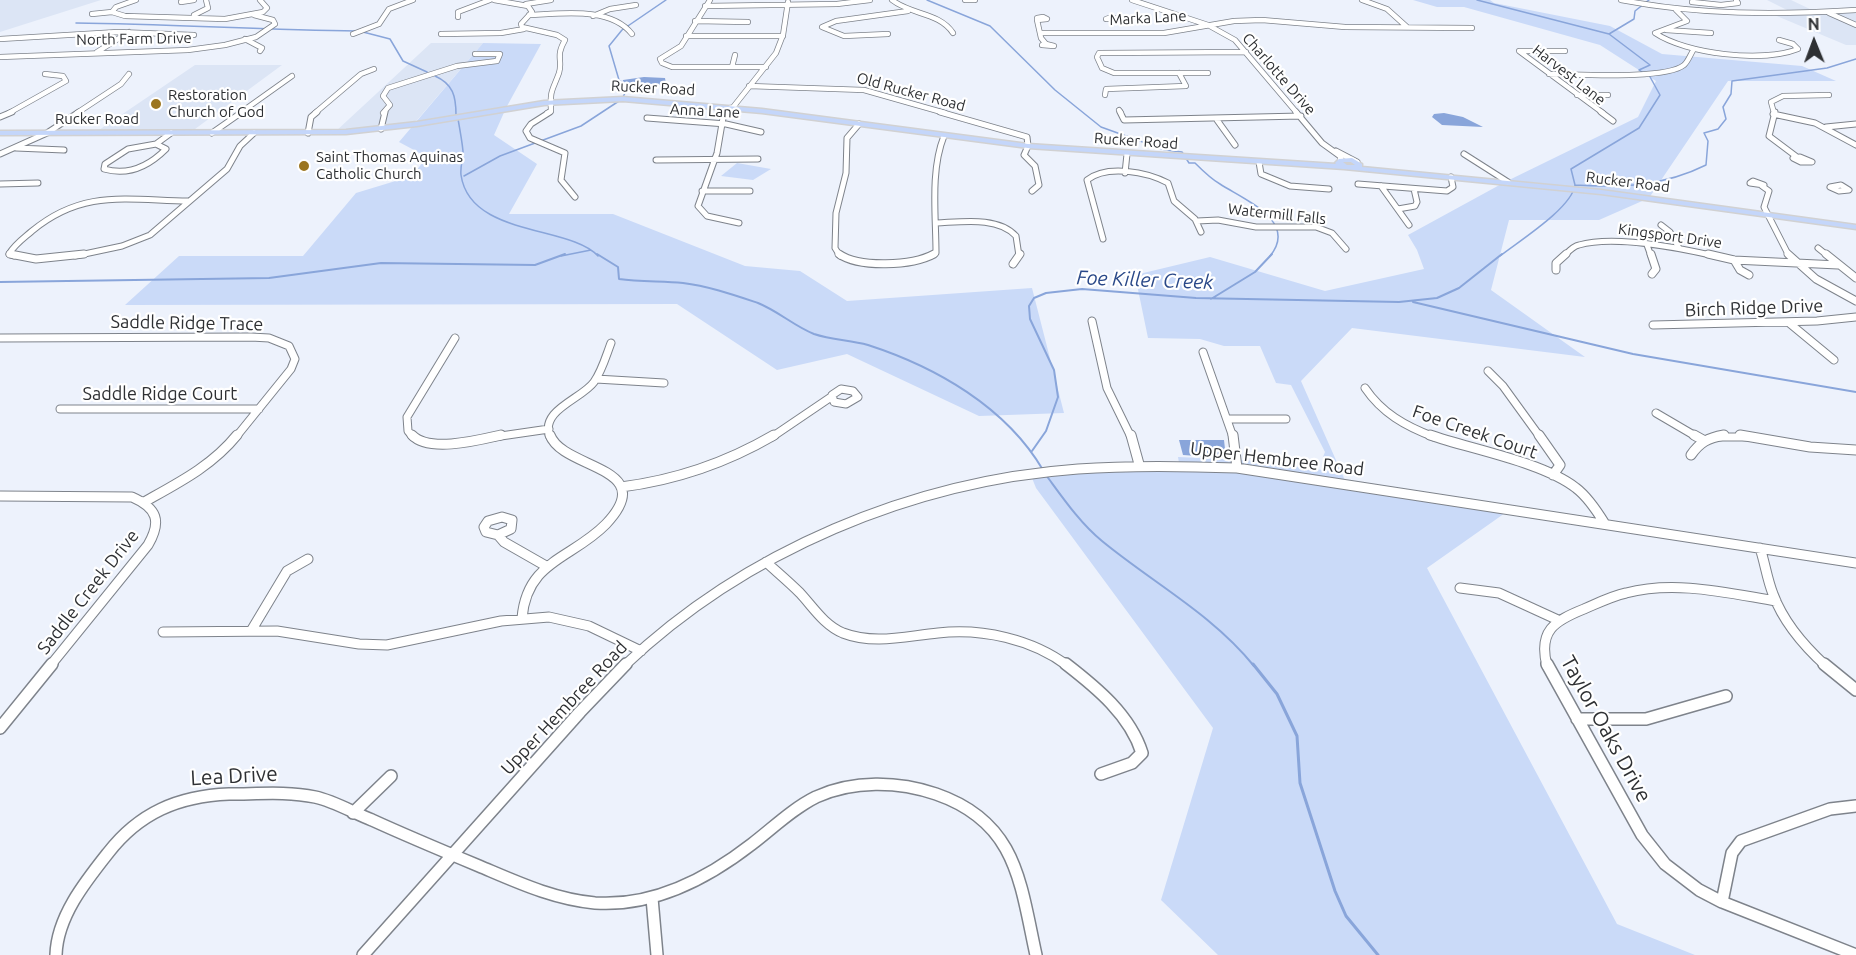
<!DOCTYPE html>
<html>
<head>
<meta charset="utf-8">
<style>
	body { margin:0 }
	#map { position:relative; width:1856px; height:955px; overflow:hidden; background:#edf2fc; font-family:Ubuntu,sans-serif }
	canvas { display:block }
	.north { position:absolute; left:1784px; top:12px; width:60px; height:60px; -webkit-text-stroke:4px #fff; paint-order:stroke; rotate:359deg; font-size:16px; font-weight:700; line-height:24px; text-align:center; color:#2e3033 }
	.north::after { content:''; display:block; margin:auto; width:21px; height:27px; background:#2e3033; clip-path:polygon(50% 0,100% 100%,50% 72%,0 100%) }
</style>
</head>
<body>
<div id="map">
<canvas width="1856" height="955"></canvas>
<div class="north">N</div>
</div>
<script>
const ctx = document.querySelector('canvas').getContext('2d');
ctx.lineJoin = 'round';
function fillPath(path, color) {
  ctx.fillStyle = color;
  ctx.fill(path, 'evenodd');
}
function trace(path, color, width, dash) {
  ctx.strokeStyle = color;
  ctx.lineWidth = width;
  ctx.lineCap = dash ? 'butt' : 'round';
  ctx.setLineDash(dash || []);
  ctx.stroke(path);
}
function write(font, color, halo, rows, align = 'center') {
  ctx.font = font + ' Ubuntu,sans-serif';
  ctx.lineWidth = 4.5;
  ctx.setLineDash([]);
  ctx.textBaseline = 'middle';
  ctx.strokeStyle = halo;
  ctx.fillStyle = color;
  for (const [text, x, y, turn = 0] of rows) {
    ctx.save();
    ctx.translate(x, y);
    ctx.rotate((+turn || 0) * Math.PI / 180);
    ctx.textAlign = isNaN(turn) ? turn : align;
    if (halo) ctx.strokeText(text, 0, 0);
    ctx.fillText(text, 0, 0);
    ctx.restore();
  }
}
const built = new Path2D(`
	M0 0H101L0 32Z
	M1767 0H1791L1812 10 1856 13V45H1846L1772 14 1793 13Z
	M431 43H483L412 126 335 132Z
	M195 65H282L191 132H96Z`);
const green = new Path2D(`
	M1413 0H1490L1494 3 1610 26 1662 54 1802 66 1836 81H1728L1649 198 1599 220H1509L1491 290 1585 357 1352 328 1301 381 1347 485 1515 506 1427 568 1617 924 1695 955H1218L1161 900 1213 728 1036 488 1032 478 1067 473 1180 469 1178 457 1245 460 1338 472 1333 461 1323 457 1325 452 1291 385 1276 383 1260 346H1224L1200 339 1148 338 1135 275 1210 257 1325 291 1424 269 1417 250 1408 235 1505 182 1638 117 1656 81 1600 45 1464 7H1437Z
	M483 43 541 44 506 108 494 135 537 164 509 214H613L745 266 800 271 847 301 1032 288 1064 413 979 416 847 354 777 370 677 304 125 305 179 256H303L356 193 412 176 427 157 399 142Z
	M737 163 771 169 753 180 721 176Z`);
const water = new Path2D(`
	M644 77 665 78 666 84 638 87 622 84 623 80Z
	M1444 113 1463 117 1483 127 1442 125 1432 117 1434 114Z
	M1179 440H1224L1226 458 1183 455Z`);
const streamFar2 = new Path2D(`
	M927 0 990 26 1055 90 1101 127 1165 150 1182 152 1189 163H1195C1203 171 1211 179 1220 184 1243 199 1299 221 1270 256
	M1477 0 1609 34 1650 65 1639 70 1642 72
	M76 23C170 24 263 30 357 31
	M363 32 390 39 403 61 427 72
	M1609 34 1634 19 1635 11 1649 0
	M435 76C453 84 456 96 456 115
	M622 82 619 80 609 46 622 30 666 0
	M623 97 628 87
	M458 119C460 130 462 141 463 151 463 159 460 167 461 175 470 237 570 225 598 256
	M464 176 500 156 581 126 619 101
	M1575 185 1571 169 1639 128 1660 95 1649 75
	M561 256 591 250
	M1500 256C1519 241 1572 208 1575 185 1622 188 1664 186 1706 165L1708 141 1704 133 1718 129 1726 119 1723 107 1731 94 1732 81 1827 68 1856 59`);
const streamFar1 = new Path2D(`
	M597 254 618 267 619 279C640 282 662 281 683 283 708 286 734 295 758 303 778 311 794 326 814 334 832 340 850 340 868 345 936 367 1006 407 1043 470
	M0 282 269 278 381 263 535 265 565 254
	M1211 299 1255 272 1272 254
	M1413 302 1633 354 1856 392
	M1032 451 1046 431 1058 397 1054 370 1030 319 1029 306 1034 298 1046 293 1082 289 1196 298 1399 302 1437 298 1459 288 1502 254
	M1046 475C1063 498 1080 523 1102 541 1153 583 1212 614 1254 666`);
const stream = new Path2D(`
	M1253 664 1277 694 1297 736 1300 783 1335 891 1346 916 1378 955`);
const minorFar4 = new Path2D(`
	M136 0 116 7 112 12 125 16 225 19 263 12 267 8 260 0
	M494 0 528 6 532 12 521 24 522 27 557 35 565 40C555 57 563 60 559 73 552 92 550 89 551 111L547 113
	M710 0 681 46 660 59 662 63 672 67H766
	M892 0C911 15 939 12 953 33
	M965 0H975
	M1132 0 1208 25 1235 40 1297 113
	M1362 0 1387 9 1407 27
	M1621 0C1699 15 1777 15 1856 10
	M181 2 194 0
	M1692 2 1721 5 1738 3 1736 0
	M526 4 551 0
	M705 6 837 4 870 0
	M1676 10 1687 21 1655 33C1686 54 1763 63 1798 49L1793 44 1779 40
	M1829 13 1856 25
	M92 14 112 12
	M194 15 208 8 206 0
	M529 15C561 14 610 6 632 34
	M593 16 610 9 636 5
	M458 17V12L490 0
	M1043 17 1047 19 1037 20V18Z
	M1112 17 1116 19H1106Z
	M1037 20 1041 38 1046 44
	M695 21 748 22
	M1666 30 1711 33
	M1040 33H1164L1234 21 1262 20 1345 27 1472 28
	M353 34 379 24 389 9 413 0
	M441 34 501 33 524 29
	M888 34 844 36 822 27 836 21 908 11
	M686 36H783
	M0 39 118 32 194 35
	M245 39 262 48 260 51
	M1046 44 1054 46 1042 45Z
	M1565 51H1519L1603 113
	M97 52 129 32
	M0 57 188 50 225 45 256 37 275 24 273 20 254 15
	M732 67 735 55
	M1208 73H1114L1102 68 1097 57 1099 53 1246 52
	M1549 74C1575 74 1666 80 1684 65 1688 62 1691 53 1694 49
	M749 86 864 90 945 113
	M1105 95 1106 89 1186 86 1179 73
	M1577 95H1608
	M1119 110 1121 113
	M730 111 776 53 783 35 788 2
	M9 113 66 81 63 76 45 74
	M77 113 121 84 129 74
	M240 113 292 76
	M315 113 361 74 374 69
	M383 113 390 105 383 96 388 88 457 66 497 61 500 54H475
	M723 113 730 108
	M1774 113 1771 102 1783 96 1829 95`);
const minorFar3 = new Path2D(`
	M550 112 531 124 526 131 530 138 565 153 561 180 575 197
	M724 112 717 153 698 206 707 216 739 223
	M940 112 1027 137 1028 146 1024 155 1035 166 1039 185 1032 191
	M1120 112 1124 120 1301 116
	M1296 112 1322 143 1340 156 1341 160
	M1601 112 1613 121
	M1775 112 1769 136 1797 157
	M1773 114 1815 123 1856 145
	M0 117 12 112
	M647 118 726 124 761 132
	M1217 120 1235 145
	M1826 127 1856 124
	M381 129 385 112
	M212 133 242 112
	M308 133 311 117 317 112
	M156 144 166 149C149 166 128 176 104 169L105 164 128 149Z
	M156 144 171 133
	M16 148 64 150
	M1336 151 1357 162
	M0 154 47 133 79 112
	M1464 154 1508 182
	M1800 157 1812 162H1801L1793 158Z
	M656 160 758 159
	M1259 162 1261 174 1290 186 1329 189
	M1125 173 1127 154
	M1753 181 1764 185 1750 183Z
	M0 184 38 183
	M1358 184 1447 191 1453 187 1451 177
	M1841 185 1849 190 1839 191 1830 187Z
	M1381 186 1409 225
	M1762 186 1769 191 1764 207 1789 256
	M702 191H750
	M1398 209 1415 206 1417 202 1414 189
	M1197 221 1218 220 1256 227H1316L1332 233 1346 249
	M937 223C961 222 998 216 1016 236L1019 256
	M1661 225 1670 232 1679 248
	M1103 239 1087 180C1107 164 1147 172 1168 183L1174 201 1195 219 1201 232
	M1647 245 1651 256
	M1818 248 1828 256
	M14 256 9 254C15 244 24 238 32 231 83 189 126 200 188 201
	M75 256 122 246 150 235 227 169 240 146 254 133
	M840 256 835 248 836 213 846 173 847 138 859 124
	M931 256 936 253C936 216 930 171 944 136
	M1564 256C1568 252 1573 246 1579 245 1613 235 1680 248 1715 256`);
const minorFar2 = new Path2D(`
	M10 254 36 259 84 254
	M839 254C859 268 912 266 934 254
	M1651 254 1656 269 1652 274
	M1708 254 1734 260 1838 265
	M1788 254 1816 279 1856 301
	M1826 254 1856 278
	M1734 260 1740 270 1749 275
	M1013 264 1020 254
	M1556 270V263L1566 254
	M1092 321 1107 388 1131 437
	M1788 322 1834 360
	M1653 325 1817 321 1856 317
	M0 338 251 337 269 338 289 346 295 359 291 369 236 437
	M1203 352 1233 437
	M1488 371 1503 386 1540 437
	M596 379 664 383
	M1365 388C1382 413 1405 426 1434 437
	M841 389 853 391 858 397 846 404 834 402 832 395Z
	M60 409H259
	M1656 413 1697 437
	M1229 419H1286
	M413 437 408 431 407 417 455 338
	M494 437 549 429
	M550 437C539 410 582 399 594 382 602 371 606 356 611 343
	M772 437 831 397
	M1715 437H1753`);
const minorFar1 = new Path2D(`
	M412 435C429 453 479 440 501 435
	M1131 435 1139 464
	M1233 435 1237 468
	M1430 435C1470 449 1543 462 1576 488 1588 497 1597 511 1605 524
	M1539 435 1560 465 1553 475
	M1694 435 1703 440
	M1740 435 1810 447 1856 450
	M1691 455C1700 442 1708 438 1724 435
	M621 487C677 480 726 463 774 435
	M0 496 132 497C157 508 162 521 148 545L50 666
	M144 502C178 483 212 466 237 435
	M502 517 512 520 511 529 498 535 486 532 484 527 488 521Z
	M498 535 504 542 546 566
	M1760 548C1765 563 1767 579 1773 594 1783 621 1804 646 1826 666
	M766 562C777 572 789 582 800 593 813 607 824 625 843 633 874 645 906 636 938 633 982 628 1032 639 1068 666
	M1460 588 1499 593 1558 620
	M522 618C527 560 572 559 606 524 661 466 563 470 550 435
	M251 631 287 571 308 559
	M163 632 277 631 359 644 387 645 501 621 549 617 589 626 641 651
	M624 666C745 551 912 481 1078 469 1131 465 1184 466 1237 468L1856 563
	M1547 666C1538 631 1554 621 1584 609 1598 603 1612 596 1626 593 1675 580 1727 593 1776 601`);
const minor = new Path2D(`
	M1066 664C1097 688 1130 715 1142 753L1132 763 1101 774
	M1547 664 1642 835 1665 864 1699 890 1722 902 1856 955
	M1824 664 1856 690
	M1577 719H1646L1726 696
	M0 728 52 664
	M353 813 391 776
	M652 898 657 955
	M1722 902 1732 853 1741 841 1830 809 1856 806
	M56 955C57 917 85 882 108 853 139 813 178 796 229 794 257 794 287 791 315 797 334 801 354 813 372 820 407 836 443 851 479 866 517 882 553 899 595 903 654 907 707 879 752 844 773 828 792 809 816 797 853 780 898 781 936 794 1017 822 1020 882 1036 955
	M363 955 580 712 626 664`);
const major = new Path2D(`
	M623 97 762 109 1028 144 1336 164 1335 163 1339 159 1352 158 1362 164V167L1601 190 1856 225V229L1601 194 1344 169 1028 148 762 113 623 101 544 105 417 126 346 134 0 135V131L346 130 417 122 544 101ZM1343 162H1351L1355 165H1347Z`);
const markers = [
	[156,104,6,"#9b7520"],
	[304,166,6,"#9b7520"]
];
const farStreetnames = [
	["Marka Lane",1148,18,-3],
	["North Farm Drive",134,39,-1],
	["Charlotte Drive",1279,74,49],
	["Harvest Lane",1569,75,38],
	["Rucker Road",653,88,3],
	["Old Rucker Road",911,92,15],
	["Anna Lane",705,111,3],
	["Rucker Road",97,119],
	["Rucker Road",1136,141,4],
	["Rucker Road",1628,182,7],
	["Watermill Falls",1277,214,6],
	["Kingsport Drive",1670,236,8]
];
const farPoinames = [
	["Restoration",168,95],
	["Church of God",168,112],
	["Saint Thomas Aquinas",316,157],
	["Catholic Church",316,174]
];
const streetNames = [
	["Birch Ridge Drive",1754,308,-2],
	["Saddle Ridge Trace",187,323,1],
	["Saddle Ridge Court",160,394],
	["Foe Creek Court",1475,432,19],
	["Upper Hembree Road",1277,459,7],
	["Saddle Creek Drive",88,592,-52],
	["Upper Hembree Road",564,708,-47]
];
const waterNames = [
	["Foe Killer Creek",1145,280,2]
];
const nearStreetnames = [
	["Taylor Oaks Drive",1606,729,61],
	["Lea Drive",234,776,-3]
];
fillPath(built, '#dce5f5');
fillPath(green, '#cadaf8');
fillPath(water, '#89a5da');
trace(streamFar2, '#89a5da', 1.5);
trace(streamFar1, '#89a5da', 2);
trace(stream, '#89a5da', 3);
trace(minorFar4, '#7e838b', 6);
trace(minorFar3, '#7e838b', 7);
trace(minorFar2, '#7e838b', 9);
trace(minorFar1, '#7e838b', 11);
trace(minor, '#7e838b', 14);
trace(major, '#d1d1d2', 3);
trace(minorFar4, '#fff', 4.5);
trace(minorFar3, '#fff', 5);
trace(minorFar2, '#fff', 7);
trace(minorFar1, '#fff', 9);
trace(minor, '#fff', 11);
fillPath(major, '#c4d6fa');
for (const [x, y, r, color] of markers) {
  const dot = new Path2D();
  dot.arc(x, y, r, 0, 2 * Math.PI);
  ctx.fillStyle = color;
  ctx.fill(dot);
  trace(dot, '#fff', 2);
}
write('15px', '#2e3033', '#fff', farStreetnames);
write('15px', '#2e3033', '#fff', farPoinames, 'left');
write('18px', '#2e3033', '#fff', streetNames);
write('italic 20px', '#294888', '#fff', waterNames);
write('21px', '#2e3033', '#fff', nearStreetnames);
</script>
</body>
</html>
